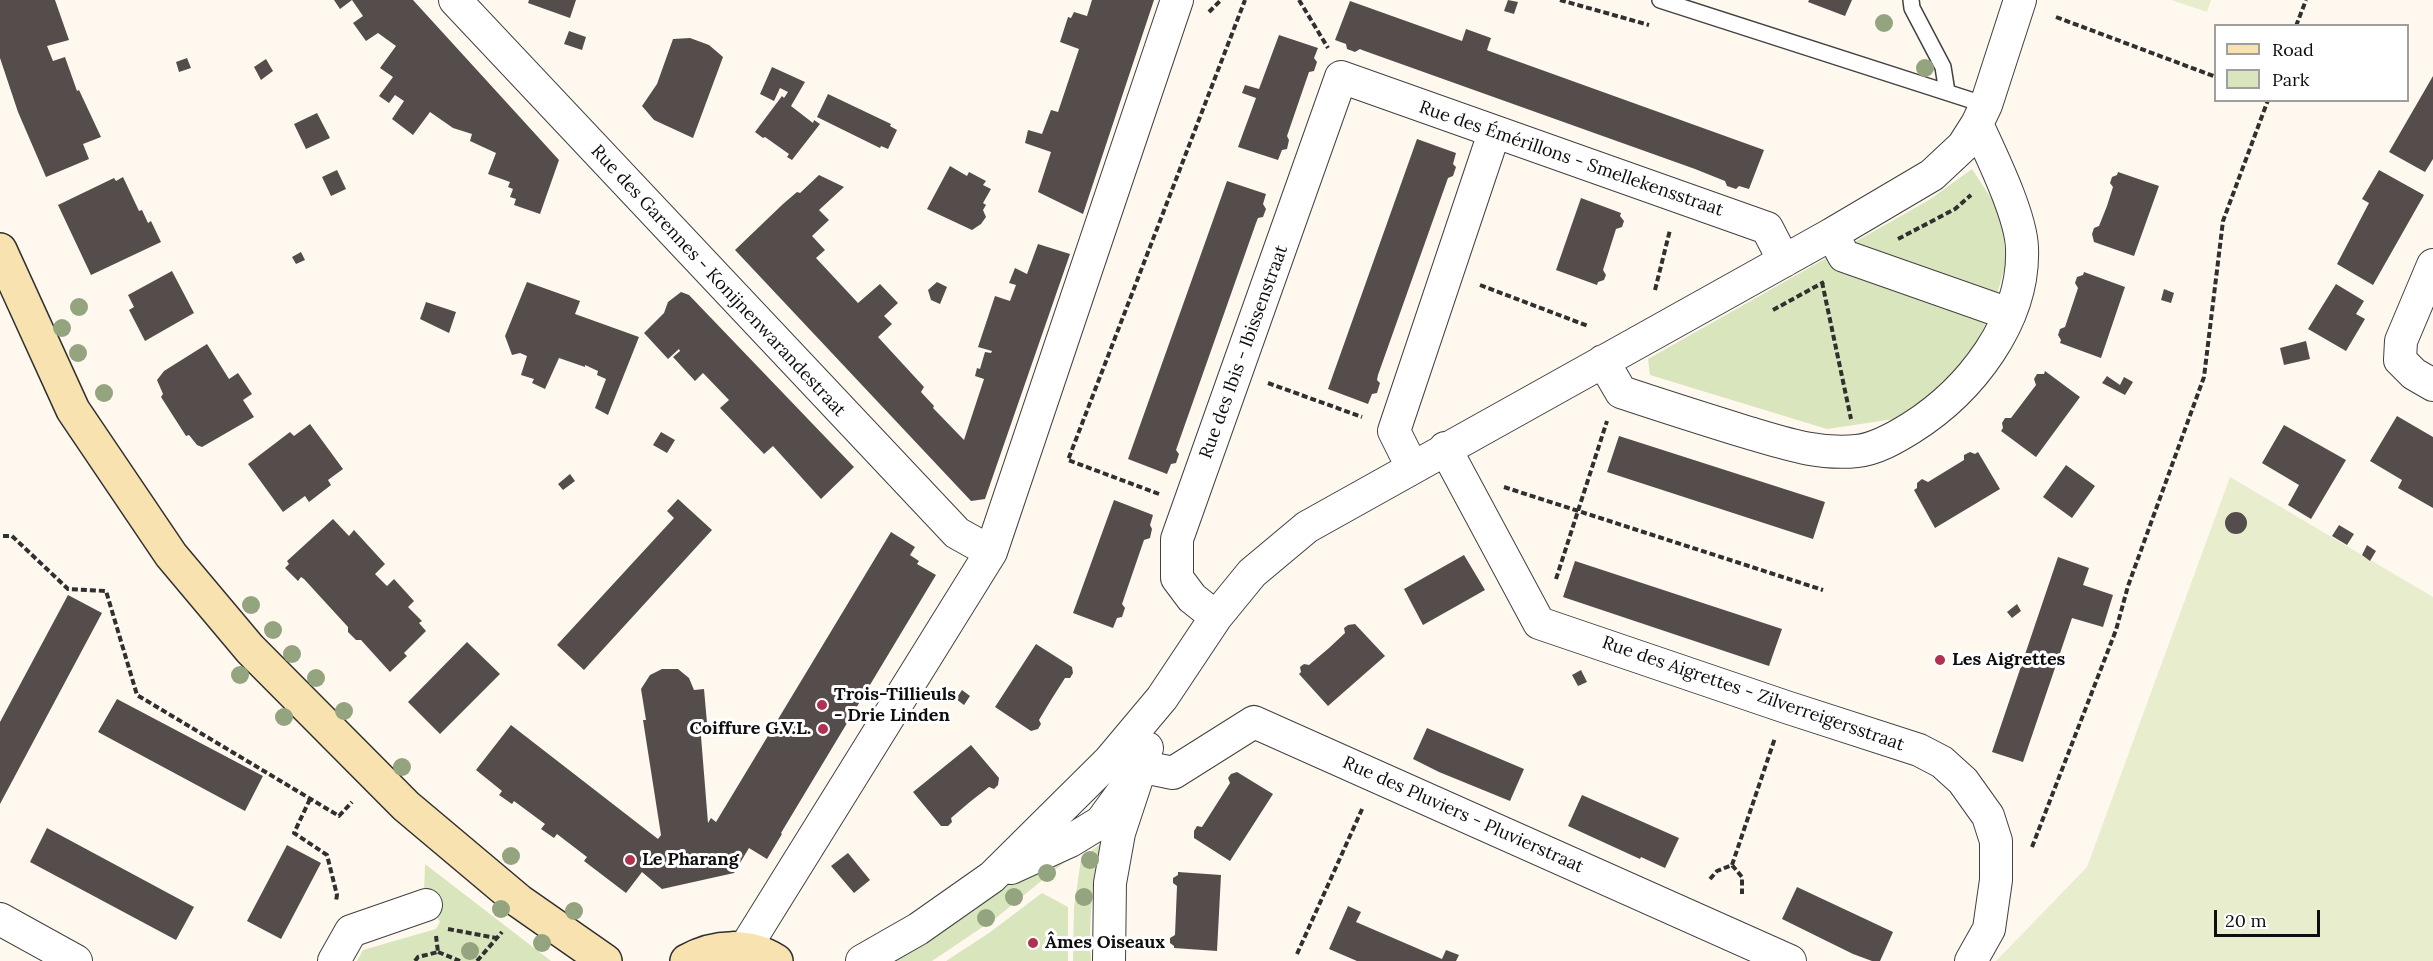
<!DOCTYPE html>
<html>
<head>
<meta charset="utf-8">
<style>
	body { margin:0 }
	#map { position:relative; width:2433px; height:961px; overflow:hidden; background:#fef8ef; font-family:Lora,serif }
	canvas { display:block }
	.legend { position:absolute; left:2214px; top:24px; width:195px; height:78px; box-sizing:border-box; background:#fff; border:2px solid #9f9f9f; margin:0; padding:8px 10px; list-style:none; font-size:18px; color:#0e0e0e }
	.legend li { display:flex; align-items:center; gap:12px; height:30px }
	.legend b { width:30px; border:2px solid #9f9f9f }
	.scale { position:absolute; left:2214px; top:910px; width:106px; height:27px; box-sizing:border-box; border:3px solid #0e0e0e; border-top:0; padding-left:8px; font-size:18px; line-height:21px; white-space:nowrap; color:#0e0e0e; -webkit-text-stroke:4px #fff; paint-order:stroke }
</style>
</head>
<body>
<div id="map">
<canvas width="2433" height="961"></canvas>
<ul class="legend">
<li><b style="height:8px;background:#f8e2b0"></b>Road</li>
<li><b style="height:16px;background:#d9e5bc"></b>Park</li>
</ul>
<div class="scale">20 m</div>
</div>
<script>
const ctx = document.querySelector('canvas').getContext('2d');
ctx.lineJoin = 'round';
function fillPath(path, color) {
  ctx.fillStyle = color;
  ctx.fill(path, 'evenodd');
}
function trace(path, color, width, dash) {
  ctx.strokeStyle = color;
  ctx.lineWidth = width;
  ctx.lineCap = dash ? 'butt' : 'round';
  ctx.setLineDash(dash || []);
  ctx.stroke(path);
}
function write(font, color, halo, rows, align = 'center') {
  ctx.font = font + ' Lora,serif';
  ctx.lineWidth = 6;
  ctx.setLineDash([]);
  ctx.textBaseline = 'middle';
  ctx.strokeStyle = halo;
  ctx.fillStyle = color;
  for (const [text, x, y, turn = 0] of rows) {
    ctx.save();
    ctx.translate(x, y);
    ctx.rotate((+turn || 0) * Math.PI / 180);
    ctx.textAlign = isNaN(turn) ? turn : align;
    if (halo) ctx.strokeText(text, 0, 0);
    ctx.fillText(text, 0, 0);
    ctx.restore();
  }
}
const green = new Path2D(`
	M1972 169 2002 215 2006 264 1988 323 1958 376 1894 419 1827 429 1650 375 1648 359 1929 200Z
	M1089 842 996 918 932 961H894L969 914 1037 864Z
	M1100 844C1093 883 1088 921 1091 961H1073L1074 908 1081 859Z
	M425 864 551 961H357L363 950 436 929 440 922 424 894Z
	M1042 893 1068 907V961H946L989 933Z`);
const pitch = new Path2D(`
	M2171 0H2211L2207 12Z
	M2230 477 2433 597V961H1996L2087 867Z`);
const building = new Path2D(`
	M0 0H55L69 40 47 46 53 61 65 57 77 91 79 90 101 137 83 144 89 159 46 177 18 112 0 58Z
	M334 0H352L340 9Z
	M352 0H413L559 160 540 214 514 205 516 199 510 197 513 189 508 187 510 182 488 174 496 153 470 141 472 134 453 128 430 112 413 135 392 119 404 101 395 95 389 103 379 96 393 77 380 68 396 46 378 33 366 41 353 23 363 16Z
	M529 0H576L570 18 528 3Z
	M1092 0H1154L1083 214 1038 192 1051 152 1025 143 1028 130 1042 134 1051 110 1058 112 1079 49 1060 42 1068 17 1071 18 1074 12 1087 16Z
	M1508 0 1518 2 1514 14 1504 11Z
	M1809 0H1852L1845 16 1808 2Z
	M1350 1 1462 41 1466 29 1491 38 1487 50 1489 51 1764 150 1749 189 1739 186 1736 189 1727 186 1725 181 1695 169 1362 50 1360 49 1355 52 1347 49 1346 44 1335 40Z
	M569 31 586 37 582 50 564 44Z
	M1279 35 1318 48 1314 58 1317 62 1314 71 1309 72 1287 136 1289 140 1287 149 1282 150 1278 160 1238 147 1256 98 1242 93 1245 85 1259 89Z
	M690 38 709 45 723 57 693 138 654 120 642 106 657 84 673 39Z
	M187 58 191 68 179 72 176 62Z
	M266 59 273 71 261 80 254 67Z
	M772 67 805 82 791 106 813 123 814 120 820 124 792 160 787 157 789 154 765 137 763 138 755 132 782 96 784 98 788 92 780 88 774 101 760 94Z
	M2433 76V159L2425 172 2389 152Z
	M828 94 891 124 890 126 897 130 888 149 881 146 880 148 817 117Z
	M317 113 330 138 306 149 294 124Z
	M1417 139 1456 153 1453 164 1456 167 1453 176 1448 178 1378 375 1377 380 1380 383 1377 393 1372 394 1368 404 1328 389Z
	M950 166 967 176 969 172 986 181 983 185 991 189 983 203 986 205 983 210 986 217 981 224 972 230 927 209Z
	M337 170 346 189 331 196 322 177Z
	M2379 170 2424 195 2373 285 2337 264 2369 203 2362 199Z
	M2118 172 2159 186 2134 256 2094 242 2092 234 2094 228 2099 226 2107 206 2113 187 2110 183 2112 177 2117 175Z
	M819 175 844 187 819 210 829 220 812 236 825 250 816 258 858 303 880 284 898 303 884 316 892 324 878 337 924 387 921 392 934 406 933 408 964 440 984 379 975 376 977 368 980 369 985 352 991 353 992 351 978 347 995 296 1010 301 1016 285 1009 283 1015 268 1027 274 1038 244 1070 254 985 499 971 501 735 250 783 204 797 192 800 193Z
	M123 177 139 211 142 210 148 223 151 221 161 242 91 275 58 205 114 178 116 181Z
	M1227 181 1266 194 1263 204 1266 209 1263 217 1258 218 1256 223 1207 362 1176 450 1179 454 1176 463 1171 464 1167 474 1128 459Z
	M1581 198 1621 213 1620 216 1624 221 1622 227 1616 229 1609 251 1603 270 1606 275 1604 280 1598 282 1597 285 1556 270Z
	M301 252 305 260 296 264 292 257Z
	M172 271 194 313 145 341 129 310 134 307 128 295Z
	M2084 272 2125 287 2101 358 2060 343 2061 340 2058 335 2060 329 2065 327 2078 288 2075 283 2077 277 2083 275Z
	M527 282 580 301 575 314 639 337 608 415 595 408 606 379 597 375 598 371 585 365V367L559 358 545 389 532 383 534 379 521 375 527 356 520 353 512 355 505 336Z
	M937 282 947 287 940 304 931 300 928 290Z
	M2336 284 2364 301 2356 314 2365 319 2346 351 2308 329Z
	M2164 289 2174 293 2171 303 2161 300Z
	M681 292 689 295 854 467 821 499 773 446 764 454 720 408 729 400 703 373 695 381 673 357 680 351 679 349 668 359 644 333 664 313 668 302Z
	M426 302 456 312 449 333 420 319Z
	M2306 341 2310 359 2284 365 2280 348Z
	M207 344 229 379 238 373 252 394 243 400 254 417 202 447 197 445 189 435 186 436 161 397 163 394 157 380 164 371Z
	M2045 371 2080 397 2036 457 2001 431 2003 428 2002 423 2005 418H2011L2036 385 2034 379 2037 374H2044Z
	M2107 376 2120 385 2124 377 2133 382 2125 395 2102 383Z
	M2397 416 2433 437V508L2398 488 2402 480 2370 461Z
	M310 424 343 469 328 480 331 485 309 502 305 496 283 512 248 464 290 432 294 436Z
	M2284 425 2346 460 2311 519 2288 505 2299 485 2262 463Z
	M661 432 675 440 667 453 653 445Z
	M1619 436 1825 502 1813 539 1607 472Z
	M1970 452 1975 454 1978 452 2000 489 1935 528 1914 490 1917 488V483L1922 479 1928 482 1964 460V455Z
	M2066 465 2095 486 2072 518 2043 497Z
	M570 474 575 481 563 490 558 484Z
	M678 499 712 530 584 670 557 645 674 518 667 511Z
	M1114 500 1153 515 1150 525 1152 529 1150 538 1144 540 1122 604 1125 608 1122 617 1117 618 1113 628 1073 613Z
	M2225 523a11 11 0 1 1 22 0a11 11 0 1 1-22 0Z
	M333 519 349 536 354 530 385 564 375 574 387 586 394 579 414 601 408 607 422 621 419 623 426 631 404 653 407 656 390 672 361 640H356L348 632V627L304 579 301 577 298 581 285 568 289 564 287 561Z
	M2339 525 2354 534 2347 545 2332 536Z
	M891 532 915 547 910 555 919 561 917 564 936 575 781 833 782 834 767 859 749 848 734 873 662 889 642 872 626 893 584 861 587 857 557 834 554 838 541 829 545 824 514 801 512 804 499 795 502 791 476 770 511 725 658 839 661 835 643 720H646L641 689 650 675 662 669H678L689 678 694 690 704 689 707 723 700 724 708 823 711 818 716 822Z
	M2367 545 2376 551 2370 561 2362 555Z
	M1464 555 1485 590 1423 625 1404 589Z
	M2058 557 2089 568 2083 585 2113 595 2103 627 2072 618 2023 762 1992 752Z
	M1575 561 1782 629 1769 666 1563 597Z
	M68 595 102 613 0 804V722Z
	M2017 604 2021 611 2012 618 2007 612Z
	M1355 624 1385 656 1328 706 1299 674 1301 672 1300 667 1304 664 1309 665 1329 648 1345 633 1344 628 1348 625Z
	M467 642 500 674 440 734 408 702Z
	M1036 644 1072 667 1073 673 1070 678H1065L1051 700 1039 720 1041 724 1038 729 1031 731 995 707Z
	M1581 670 1587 682 1578 686 1572 675Z
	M962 690 970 696 964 705 956 699Z
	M117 699 263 776 245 811 98 732Z
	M1427 728 1524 769 1510 801 1439 772 1413 759Z
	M971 745 999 778 998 785 994 789 989 787 971 801 951 818 952 822 948 826H941L913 792Z
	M1237 772 1273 794 1230 861 1194 838V831L1197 826 1202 827 1230 783 1228 778 1231 774Z
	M1582 795 1679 838 1665 868 1641 857 1640 859 1568 826Z
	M47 828 194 907 176 940 30 862Z
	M287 845 321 863 281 939 247 921Z
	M848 853 870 880 854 893 831 866Z
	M1178 872 1221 875 1217 951 1174 948V946L1170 943V938L1175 935 1177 886 1173 883V878L1178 875Z
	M1797 887 1893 932 1880 961H1872L1853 954 1782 919Z
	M1348 906 1361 912 1356 922 1442 959 1446 950 1459 955 1456 961H1357L1329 949Z`);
const path = new Path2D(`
	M1299 0 1328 48
	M1560 0 1649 25
	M1209 12 1221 0
	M2056 17 2216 77
	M2296 26 2306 0
	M1898 239 1955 209 1971 195
	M1822 282 1851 419
	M1480 285 1588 326
	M1655 290 1670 230
	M1773 310 1824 282
	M1268 383 1362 417
	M1504 487 1823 590
	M1159 494 1068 460 1245 0
	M3 536H12L68 589 106 591 137 695 339 816 352 802
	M1556 579 1607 421
	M310 799 294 833 327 855 337 895 336 901
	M2032 847 2116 630 2128 586 2204 377 2223 221 2268 100
	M1732 865 1775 738
	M1710 879 1717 871 1732 865 1742 877V894
	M448 929 496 938
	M438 952 460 961
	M1297 954 1363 807
	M415 961 418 957 438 952 436 936
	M477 961 502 932`);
const lane = new Path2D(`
	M1660 0 1986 105
	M1911 0 1912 8 1943 67 1947 92`);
const street = new Path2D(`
	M455 0 957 533 991 552
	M1832 234 1844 256 2009 314
	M2433 265 2401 341 2400 360 2414 374 2433 385
	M1603 361 1621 392C1663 406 1704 419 1746 432 1784 443 1817 455 1857 451 1876 449 1895 438 1911 428 1970 391 2025 321 2022 248 2021 215 1991 155 1977 124
	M1445 448 1539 623 1786 707 1919 750 1942 762 1963 781 1988 816 1996 841V880L1989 929 1971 961
	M1412 467 1394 431 1494 133
	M1216 617 1192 598 1177 578V539L1341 77 1767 228 1784 261
	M1110 760 1173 773 1254 722 1790 961
	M1011 868 1070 841 1101 822 1125 789
	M0 919 76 961
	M745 948 991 552 1177 0
	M334 961 351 931 426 905
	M862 961 918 929 992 877 1110 760 1162 698 1216 617 1252 573 1307 527 1832 234 1932 175 1963 146 1977 124 1986 105 2020 0
	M1109 961 1110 883 1119 833 1147 748`);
const secondary = new Path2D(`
	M0 250 73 410 171 555 250 649 406 806 519 901 605 961
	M687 961C715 945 749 944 776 961`);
const trees = [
	[1884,23],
	[1925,68],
	[79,307],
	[62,328],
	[78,353],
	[104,393],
	[251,605],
	[273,630],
	[292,654],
	[240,675],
	[316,678],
	[344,711],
	[284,717],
	[402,767],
	[511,856],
	[1090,860],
	[1047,873],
	[1014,897],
	[1084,897],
	[501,909],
	[574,911],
	[986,918],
	[542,943],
	[470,951]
];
const markers = [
	[1940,660,6,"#b13250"],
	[822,705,6,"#b13250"],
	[823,729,6,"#b13250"],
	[630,860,6,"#b13250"],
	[1033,943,6,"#b13250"]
];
const streetNames = [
	["Rue des Émérillons - Smellekensstraat",1571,159,19],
	["Rue des Garennes - Konijnenwarandestraat",718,281,47],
	["Rue des Ibis - Ibissenstraat",1244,352,-70],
	["Rue des Aigrettes - Zilverreigersstraat",1753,694,19],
	["Rue des Pluviers - Pluvierstraat",1463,815,24]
];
const poiNames = [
	["Les Aigrettes",1952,660],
	["Trois-Tillieuls",834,695],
	["- Drie Linden",834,716],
	["Coiffure G.V.L.",811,729,"right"],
	["Le Pharang",642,860],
	["Âmes Oiseaux",1045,943]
];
fillPath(green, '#d9e5bc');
fillPath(pitch, '#e8edcd');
fillPath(building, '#554d4b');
trace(lane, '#414141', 18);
trace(street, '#414141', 34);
trace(secondary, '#303030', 36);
trace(path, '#303030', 4, [6, 3]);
trace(lane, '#fff', 15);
trace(street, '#fff', 32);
trace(secondary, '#f8e2b0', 33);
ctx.fillStyle = '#93a47f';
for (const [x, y] of trees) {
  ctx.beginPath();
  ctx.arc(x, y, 9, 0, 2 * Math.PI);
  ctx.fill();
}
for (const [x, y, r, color] of markers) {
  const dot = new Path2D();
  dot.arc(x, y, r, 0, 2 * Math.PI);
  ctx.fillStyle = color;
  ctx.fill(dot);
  trace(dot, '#fff', 2);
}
write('18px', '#0e0e0e', '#fff', streetNames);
write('bold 18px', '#0e0e0e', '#fff', poiNames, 'left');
</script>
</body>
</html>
